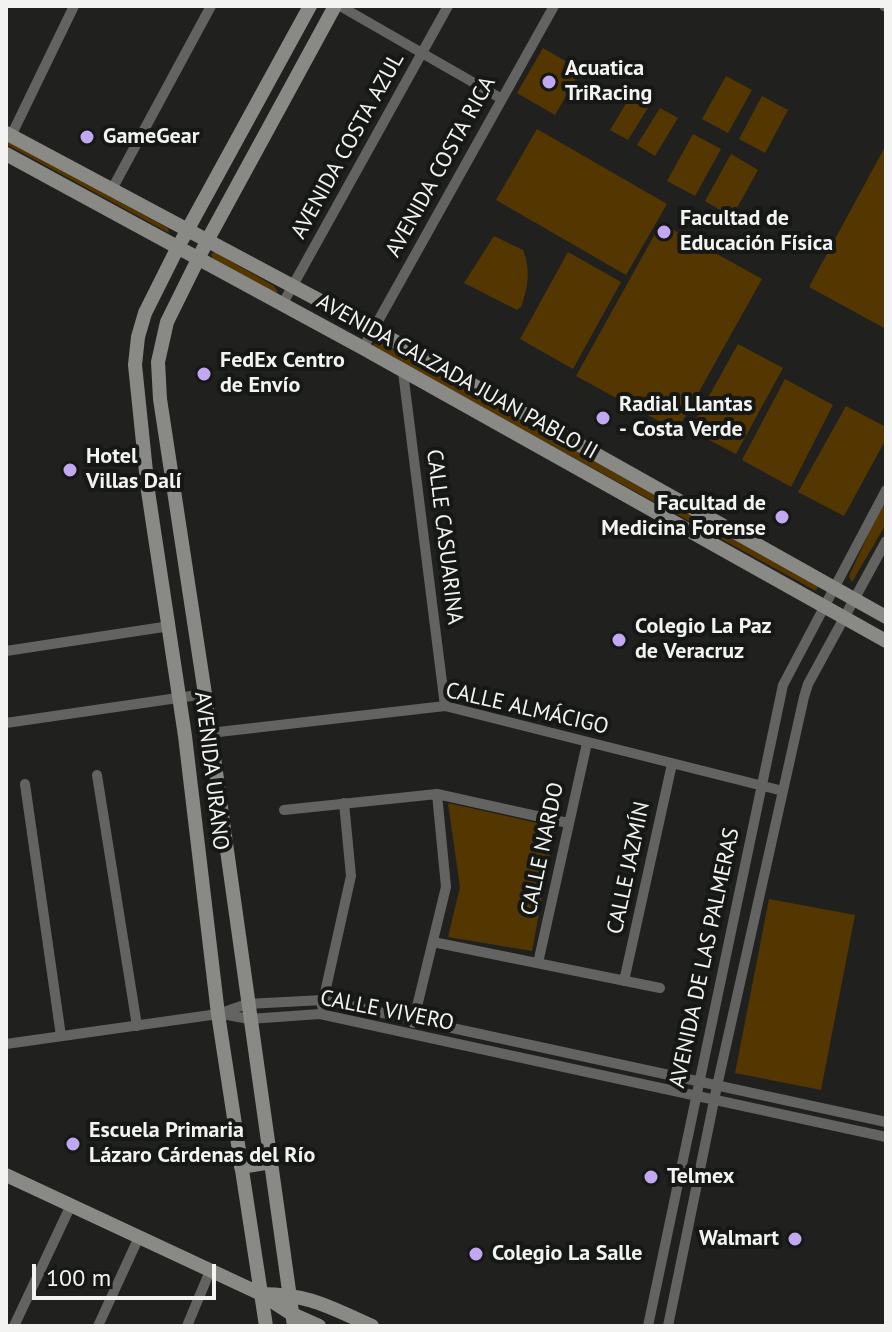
<!DOCTYPE html>
<html>
<head>
<meta charset="utf-8">
<style>
	body { margin:0 }
	#map { position:relative; width:892px; height:1332px; overflow:hidden; background:#20211f; font-family:"PT Sans",sans-serif }
	canvas { display:block }
	.frame { position:absolute; inset:0; border:8px solid #f3f4f2; pointer-events:none }
	.scale { position:absolute; left:32px; top:1264px; width:184px; height:36px; box-sizing:border-box; border:4px solid #f3f4f2; border-top:0; padding-left:10px; font-size:24px; line-height:28px; white-space:nowrap; color:#f3f4f2; -webkit-text-stroke:6px #161816; paint-order:stroke }
</style>
</head>
<body>
<div id="map">
<canvas width="892" height="1332"></canvas>
<div class="frame"></div>
<div class="scale">100 m</div>
</div>
<script>
const ctx = document.querySelector('canvas').getContext('2d');
ctx.lineJoin = 'round';
function fillPath(path, color) {
  ctx.fillStyle = color;
  ctx.fill(path, 'evenodd');
}
function trace(path, color, width, dash) {
  ctx.strokeStyle = color;
  ctx.lineWidth = width;
  ctx.lineCap = dash ? 'butt' : 'round';
  ctx.setLineDash(dash || []);
  ctx.stroke(path);
}
function write(font, color, halo, rows, align = 'center') {
  ctx.font = font + ' "PT Sans",sans-serif';
  ctx.lineWidth = 8;
  ctx.setLineDash([]);
  ctx.textBaseline = 'middle';
  ctx.strokeStyle = halo;
  ctx.fillStyle = color;
  for (const [text, x, y, turn = 0] of rows) {
    ctx.save();
    ctx.translate(x, y);
    ctx.rotate((+turn || 0) * Math.PI / 180);
    ctx.textAlign = isNaN(turn) ? turn : align;
    if (halo) ctx.strokeText(text, 0, 0);
    ctx.fillText(text, 0, 0);
    ctx.restore();
  }
}
const green = new Path2D(`
	M543 48 581 70 555 115 517 93Z
	M726 76 752 90 728 133 702 119Z
	M633 92 651 103 628 140 610 130Z
	M762 96 788 110 765 153 739 139Z
	M660 108 678 118 655 156 637 145Z
	M537 129 667 204 626 275 496 200Z
	M693 134 721 149 695 196 667 181Z
	M6 139 168 228 169 233 6 144Z
	M886 145V329L809 287Z
	M731 154 758 170 732 217 705 201Z
	M661 223 762 279 677 431 576 376Z
	M494 236 523 250C531 270 528 287 521 307L517 310 464 283Z
	M215 252 274 286 278 292 275 293 213 259 211 254Z
	M568 252 621 282 573 369 520 339Z
	M378 341 818 586 816 591 376 349 373 345Z
	M738 344 783 368 736 454 690 430Z
	M785 379 833 405 791 487 742 460Z
	M846 406 886 427V439L844 516 798 492Z
	M886 496V524L852 582 849 576Z
	M448 803 555 827 532 951 448 937 460 887Z
	M769 899 855 915 821 1090 735 1073Z`);
const street = new Path2D(`
	M340 6 502 99
	M884 6 886 7
	M11 136 74 6
	M111 191 211 6
	M282 305 448 6
	M363 348 554 6
	M403 372 445 706
	M6 651 170 626
	M6 723 205 694
	M210 733 445 706 783 791
	M97 775 137 1026
	M25 784 61 1036
	M284 810 437 794 568 823
	M433 942 660 988
	M538 963 587 743
	M624 981 672 764
	M322 1006 351 876 344 803
	M222 1014 249 1019 320 1014 886 1137
	M413 1023 446 887 437 794
	M6 1044 218 1014 247 1004 323 1000 886 1122
	M14 1326 71 1205
	M98 1326 139 1237
	M187 1326 210 1271
	M648 1326 783 685 886 490
	M668 1326 717 1086 804 697 808 684 886 541`);
const secondary = new Path2D(`
	M6 133 373 329 886 617
	M6 154 363 348 886 641
	M241 1167 271 1162
	M6 1175 261 1294 292 1314 319 1326
	M261 1294C309 1294 329 1307 372 1326
	M266 1326 218 1014 185 736 148 491 135 365 138 337 145 313 177 249 310 6
	M294 1326 205 694 160 399 158 362 167 322 207 241 335 6`);
const markers = [
	[549,82,8,"#c2a7f2"],
	[87,137,8,"#c2a7f2"],
	[664,232,8,"#c2a7f2"],
	[204,374,8,"#c2a7f2"],
	[603,418,8,"#c2a7f2"],
	[70,470,8,"#c2a7f2"],
	[782,517,8,"#c2a7f2"],
	[619,640,8,"#c2a7f2"],
	[73,1144,8,"#c2a7f2"],
	[651,1177,8,"#c2a7f2"],
	[795,1239,8,"#c2a7f2"],
	[476,1254,8,"#c2a7f2"]
];
const poiNames = [
	["Acuatica",565,69],
	["TriRacing",565,94],
	["GameGear",103,137],
	["Facultad de",680,219],
	["Educación Física",680,244],
	["FedEx Centro",220,361],
	["de Envío",220,386],
	["Radial Llantas",619,405],
	["- Costa Verde",619,430],
	["Hotel",86,457],
	["Villas Dalí",86,482],
	["Facultad de",766,504,"right"],
	["Medicina Forense",766,529,"right"],
	["Colegio La Paz",635,627],
	["de Veracruz",635,652],
	["Escuela Primaria",89,1131],
	["Lázaro Cárdenas del Río",89,1156],
	["Telmex",667,1177],
	["Walmart",779,1239,"right"],
	["Colegio La Salle",492,1254]
];
const streetNames = [
	["AVENIDA COSTA AZUL",348,146,-61],
	["AVENIDA COSTA RICA",441,167,-61],
	["AVENIDA CALZADA JUAN PABLO II",457,377,29],
	["CALLE CASUARINA",444,537,83],
	["CALLE ALMÁCIGO",527,709,13],
	["AVENIDA URANO",211,771,83],
	["CALLE NARDO",543,849,-78],
	["CALLE JAZMÍN",629,868,-78],
	["AVENIDA DE LAS PALMERAS",705,958,-78],
	["CALLE VIVERO",387,1011,11]
];
fillPath(green, '#543601');
trace(street, '#636362', 10);
trace(secondary, '#898986', 14);
for (const [x, y, r, color] of markers) {
  const dot = new Path2D();
  dot.arc(x, y, r, 0, 2 * Math.PI);
  ctx.fillStyle = color;
  ctx.fill(dot);
  trace(dot, '#161816', 3);
}
write('bold 22px', '#f3f4f2', '#161816', poiNames, 'left');
write('22px', '#f3f4f2', '#161816', streetNames);
</script>
</body>
</html>
